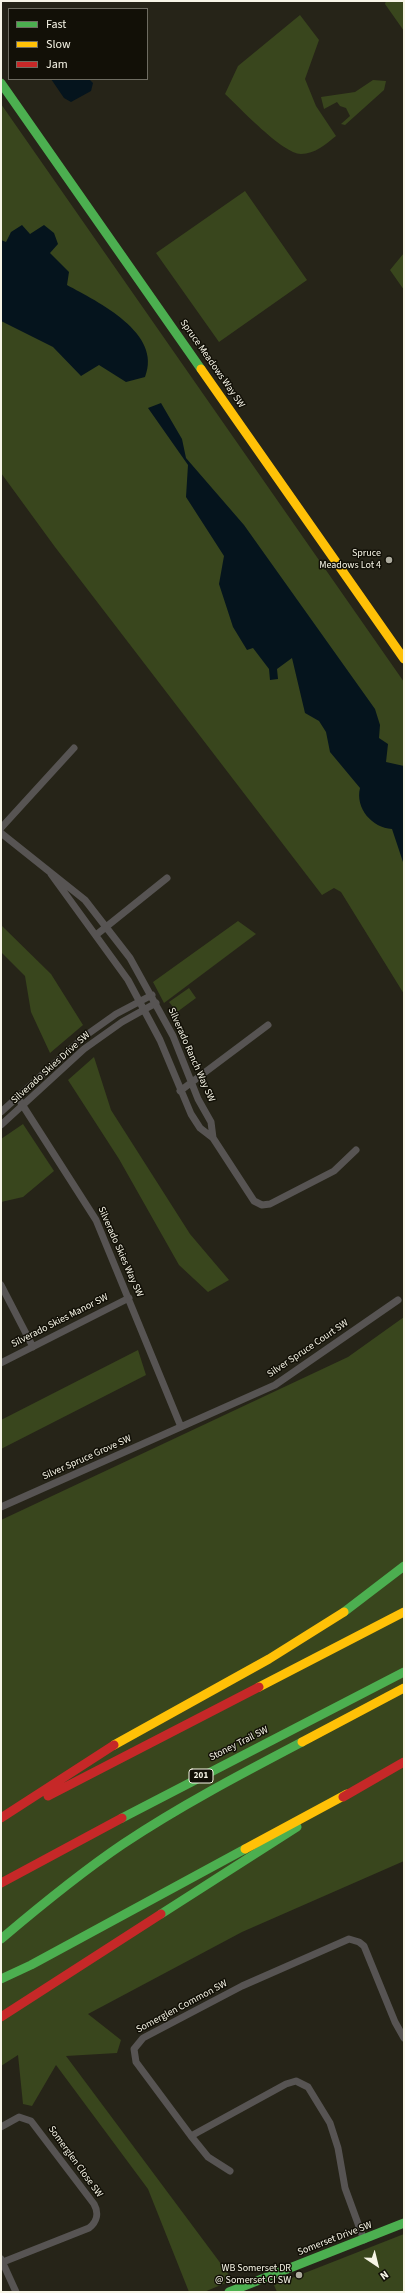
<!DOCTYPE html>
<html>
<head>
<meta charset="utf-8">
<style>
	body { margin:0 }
	#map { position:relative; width:405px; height:2293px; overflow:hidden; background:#262418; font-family:"Source Sans 3",sans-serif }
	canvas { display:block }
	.frame { position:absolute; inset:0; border:2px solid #f7f5e7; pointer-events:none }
	.legend { position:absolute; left:8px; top:8px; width:140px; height:72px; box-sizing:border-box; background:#121007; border:1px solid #6e6c61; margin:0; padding:5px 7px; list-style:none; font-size:12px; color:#f7f5e7 }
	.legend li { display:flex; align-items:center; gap:8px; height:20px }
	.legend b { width:20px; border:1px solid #6e6c61 }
	.north { position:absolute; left:357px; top:2245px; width:40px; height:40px; -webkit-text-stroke:3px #121007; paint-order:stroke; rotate:145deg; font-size:11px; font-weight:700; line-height:16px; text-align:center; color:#f7f5e7 }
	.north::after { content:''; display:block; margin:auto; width:14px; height:18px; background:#f7f5e7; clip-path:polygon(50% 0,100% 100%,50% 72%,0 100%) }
</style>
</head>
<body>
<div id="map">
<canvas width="405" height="2293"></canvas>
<div class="frame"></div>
<ul class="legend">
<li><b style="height:5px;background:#4caf50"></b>Fast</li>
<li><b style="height:5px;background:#ffc107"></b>Slow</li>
<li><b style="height:5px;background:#c62828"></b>Jam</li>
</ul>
<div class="north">N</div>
</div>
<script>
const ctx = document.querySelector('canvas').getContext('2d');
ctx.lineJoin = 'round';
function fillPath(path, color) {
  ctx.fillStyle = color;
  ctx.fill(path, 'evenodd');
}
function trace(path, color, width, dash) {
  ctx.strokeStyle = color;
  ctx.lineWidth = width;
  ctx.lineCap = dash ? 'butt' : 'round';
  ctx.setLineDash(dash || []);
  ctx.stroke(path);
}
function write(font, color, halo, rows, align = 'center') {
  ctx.font = font + ' "Source Sans 3",sans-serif';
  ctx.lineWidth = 3;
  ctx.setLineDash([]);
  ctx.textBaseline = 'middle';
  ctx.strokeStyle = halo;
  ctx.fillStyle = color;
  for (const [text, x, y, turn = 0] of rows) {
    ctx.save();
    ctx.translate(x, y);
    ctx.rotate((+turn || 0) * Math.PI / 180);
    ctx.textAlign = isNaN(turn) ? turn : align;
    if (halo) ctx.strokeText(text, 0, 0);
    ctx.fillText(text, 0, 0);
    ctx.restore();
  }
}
const green = new Path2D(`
	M386 1H404V31L385 4Z
	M300 15 319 40 305 79 316 106 336 136C326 144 315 154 301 154 283 154 239 107 225 94L238 66Z
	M373 80 386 81 384 90 345 125 341 124 350 116 346 108 340 106 337 102 324 109 321 97 355 92Z
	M1 104 404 682V994L341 892 334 888 322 895 55 547 1 473Z
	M245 191 307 280 219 342 156 253Z
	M404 253V290L390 270Z
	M238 921 256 934 164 1003 153 982Z
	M1 925 51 974 83 1025 50 1053 31 1012 25 976 1 952Z
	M189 988 196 998 177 1012 169 1002Z
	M94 1057 111 1110 190 1234 229 1280 208 1292 179 1265 119 1159 68 1080Z
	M23 1124 54 1171 23 1197 1 1202V1139Z
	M404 1317V1861L242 1932 88 2014 121 2040 117 2053 66 2056 233 2280 204 2292H189L148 2189 56 2065 32 2106 23 2104 18 2055 1 2066V1520L348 1357Z
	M138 1350 146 1375 1 1449V1420Z
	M404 2234V2292H277L274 2285Z`);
const water = new Path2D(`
	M51 79H89L93 83 91 91 71 102 64 98Z
	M22 225 30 234 44 225 54 233 58 244 50 253 69 272 67 285C98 302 163 333 145 377L126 382 99 365 81 376 53 347 1 321V240L6 242 11 232Z
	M161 403 182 439 186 458 244 525 375 709 380 725 379 738 388 744 386 762 404 766V865L392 829C372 828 355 808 360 788L330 752 326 732 319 721 305 713 292 658 277 669 278 679 270 680 269 669 253 648 247 650 233 627 219 584 224 556 186 497 188 465 148 408Z`);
const street = new Path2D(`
	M1 828 74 748
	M1 833 85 900 130 958 173 1036 198 1099 211 1122 213 1138
	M51 874 128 980 160 1040 191 1114 200 1128 213 1138 254 1201 262 1205 270 1204 334 1171 356 1150
	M96 935 167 878
	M180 1091 268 1025
	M18 1098 96 1220 181 1427
	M1 1112 85 1036 116 1014 152 995
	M1 1125 84 1049 122 1022 156 1003
	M1 1285 33 1347
	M1 1363 129 1298
	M1 1507 275 1385 398 1300
	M1 2127 19 2117 31 2121 94 2204C99 2213 97 2222 89 2228L3 2262
	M191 2136 208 2157 230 2171
	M364 2240 345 2188 338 2148 330 2123 308 2087 296 2081 286 2084 191 2136 136 2062 134 2049 143 2038 242 1986 349 1939 359 1942 364 1946 395 2022 404 2038
	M1 2259 16 2292`);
const fast = new Path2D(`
	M1 83 201 369
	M344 1612 404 1566
	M122 1818 404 1672
	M161 1914 297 1827
	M1 1939C40 1906 80 1873 123 1844 180 1806 241 1774 302 1742
	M1 1979 31 1965 245 1849
	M229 2292 404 2223`);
const slow = new Path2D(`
	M201 369 404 659
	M259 1687 404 1612
	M302 1742 404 1688
	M114 1745 269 1659 344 1612
	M245 1849 347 1794`);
const jam = new Path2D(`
	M48 1796 259 1687
	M343 1797 404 1762
	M1 1818 114 1745
	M1 1883 122 1818
	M1 2017 161 1914`);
const markers = [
	[389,560,4,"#aeac9f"],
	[299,2275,4,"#aeac9f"]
];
const shields = [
	[201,1776,24]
];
const shieldNames = [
	["201",201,1776]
];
const streetNames = [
	["Spruce Meadows Way SW",212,364,55],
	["Silverado Ranch Way SW",191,1055,66],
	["Silverado Skies Drive SW",51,1068,-42],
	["Silverado Skies Way SW",120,1252,66],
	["Silverado Skies Manor SW",60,1321,-27],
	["Silver Spruce Court SW",308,1349,-34],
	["Silver Spruce Grove SW",87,1458,-24],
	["Stoney Trail SW",239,1744,-27],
	["Somerglen Common SW",182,2007,-28],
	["Somerglen Close SW",75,2162,54],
	["Somerset Drive SW",335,2239,-21]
];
const poiNames = [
	["Spruce",381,554],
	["Meadows Lot 4",381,566],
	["WB Somerset DR",291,2269],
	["@ Somerset CI SW",291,2281]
];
fillPath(green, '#39461d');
fillPath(water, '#05141d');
trace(street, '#575453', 7);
trace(fast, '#4caf50', 9);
trace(slow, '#ffc107', 9);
trace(jam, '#c62828', 9);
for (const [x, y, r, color] of markers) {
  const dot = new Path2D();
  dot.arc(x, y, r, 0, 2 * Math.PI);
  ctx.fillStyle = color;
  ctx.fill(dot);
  trace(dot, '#121007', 1.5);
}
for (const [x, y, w] of shields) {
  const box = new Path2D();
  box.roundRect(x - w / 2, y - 7, w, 14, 3);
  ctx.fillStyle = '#121007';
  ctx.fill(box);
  trace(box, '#f7f5e7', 1);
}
write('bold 9px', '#f7f5e7', null, shieldNames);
write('10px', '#f7f5e7', '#121007', streetNames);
write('10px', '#f7f5e7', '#121007', poiNames, 'right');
</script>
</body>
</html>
